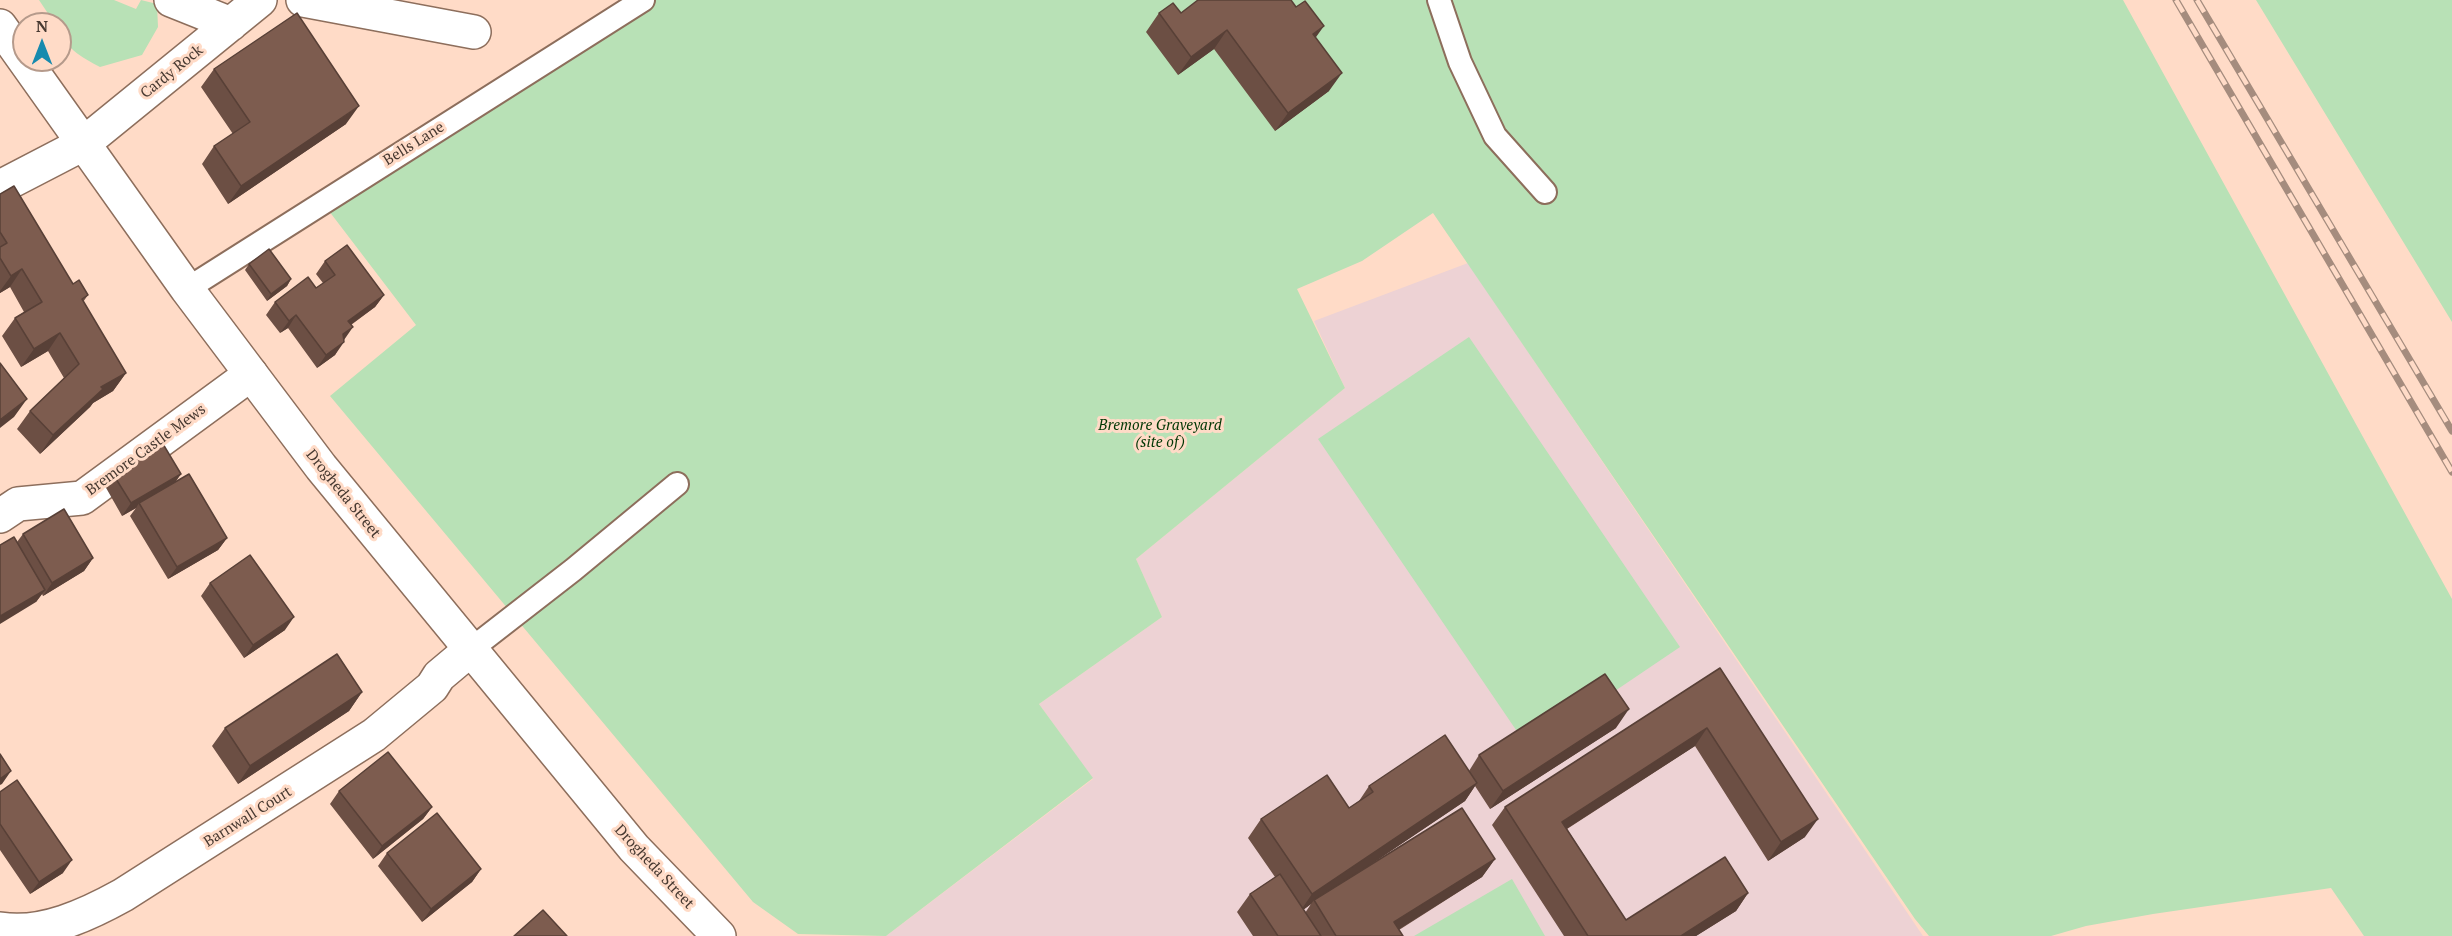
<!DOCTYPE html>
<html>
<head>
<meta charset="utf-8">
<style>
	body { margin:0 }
	#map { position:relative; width:2452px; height:936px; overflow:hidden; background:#ffdbc7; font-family:"PT Serif",serif }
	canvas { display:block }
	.north { position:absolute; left:12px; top:12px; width:60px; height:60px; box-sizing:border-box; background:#ffdbc7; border:2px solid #b59a8b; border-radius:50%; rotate:0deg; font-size:16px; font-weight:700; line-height:24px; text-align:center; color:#473931 }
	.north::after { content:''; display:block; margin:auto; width:21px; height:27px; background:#178aae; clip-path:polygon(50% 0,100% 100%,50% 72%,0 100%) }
</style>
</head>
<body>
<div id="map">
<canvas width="2452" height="936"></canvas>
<div class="north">N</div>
</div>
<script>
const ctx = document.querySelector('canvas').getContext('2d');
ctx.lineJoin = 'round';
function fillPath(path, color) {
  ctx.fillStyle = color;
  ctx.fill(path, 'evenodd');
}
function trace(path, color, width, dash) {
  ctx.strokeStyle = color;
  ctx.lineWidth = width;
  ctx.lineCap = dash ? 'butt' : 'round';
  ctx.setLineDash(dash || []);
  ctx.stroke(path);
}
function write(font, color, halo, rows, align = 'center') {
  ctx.font = font + ' "PT Serif",serif';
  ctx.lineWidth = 6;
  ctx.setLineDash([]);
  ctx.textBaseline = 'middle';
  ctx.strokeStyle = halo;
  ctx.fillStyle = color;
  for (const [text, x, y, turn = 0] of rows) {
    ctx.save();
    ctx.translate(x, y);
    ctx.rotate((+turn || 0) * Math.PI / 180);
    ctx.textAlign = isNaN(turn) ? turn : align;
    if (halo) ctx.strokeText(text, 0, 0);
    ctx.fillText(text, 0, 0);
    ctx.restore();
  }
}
const education = new Path2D(`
	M1468 263 1923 936H886L1093 779 1039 704 1162 617 1136 559 1345 388 1314 321Z`);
const green = new Path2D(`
	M39 0H114L136 9 141 0 157 4 158 27 142 55 100 67C83 58 60 46 60 24H55Z
	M656 0H2123L2452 599V936H2364L2331 888 2153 914 2086 926 2051 936H1929L1915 919 1433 213 1362 261 1297 289 1345 388 1136 559 1162 617 1039 704 1093 778 886 936 798 934 753 902 330 396 416 325 329 211Z
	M2256 0H2452V322Z
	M1469 337 1680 647 1529 749 1318 439Z
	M1512 879 1545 936H1414Z`);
const lane = new Path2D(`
	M1439 0 1460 62 1495 136 1545 192
	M187 289 643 0
	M470 650 573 570 677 484`);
const street = new Path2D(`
	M171 0 231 24
	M303 0 474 32
	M83 144 260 0
	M0 516 18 504 82 498 251 374
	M0 929C42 936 87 915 123 895L374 735 432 687 439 676 470 650`);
const secondary = new Path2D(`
	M0 26 187 289 321 467 634 848 719 936
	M0 187 83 144`);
const rail = new Path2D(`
	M2176 0 2452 472
	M2197 0 2452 431`);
const wall = new Path2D(`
	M1159 13H1181L1315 38 1329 91 1275 131 1214 49 1178 75 1146 32Z
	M214 69 346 124 228 204 202 164 214 146 233 134 201 87Z
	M0 194 73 284 88 295 83 302 126 373 113 391 93 403 90 407 40 454 17 429 30 411 64 378 48 351 21 367 2 336 15 318 24 312 10 287 0 293Z
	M325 261 384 295 375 307 351 325 335 355 317 368 288 328 280 333 266 315 275 302 316 288 323 283 316 274Z
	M249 264 291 279 287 286 267 301 245 270Z
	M113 474H181L176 481 227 538 218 550 168 579 130 516 136 508 122 516 105 486Z
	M23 534 93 558 84 571 43 596 42 594 36 602 17 542Z
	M210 583 285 630 244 658 201 596Z
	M1720 668 1805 837 1768 861 1695 746 1567 829 1626 920 1748 893 1736 911 1696 936H1564L1492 825 1505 807Z
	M362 692 349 711 238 784 212 746 225 728Z
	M1616 728 1490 809 1475 786 1465 801 1358 873 1495 859 1482 877 1399 930 1403 936H1253L1237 912 1250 894 1275 877 1248 838 1261 819 1349 808 1359 801 1369 786 1469 771 1479 755ZM1311 904 1305 913 1303 910Z
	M339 791 432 807 423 819 373 859 330 804Z
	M0 792 63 873 30 894 0 850Z
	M387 853 481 869 472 882 422 922 378 866Z`);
const shadedWall = new Path2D(`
	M1324 26 1311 44 1313 34Z
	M1227 30 1214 49 1178 75 1191 57Z
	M1342 73 1329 91 1275 131 1288 113Z
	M359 106 346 124 228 204 241 186Z
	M22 269 10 287 0 293V291L11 276Z
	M291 279 287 286 267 301 271 294Z
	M384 295 375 307 339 333 348 321Z
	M296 315 288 328 280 333 289 321Z
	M353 327 344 340 343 334Z
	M60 333 48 351 21 367 34 349Z
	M344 342 335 355 317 368 326 355Z
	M126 373 113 391 93 403 90 407 40 454 53 435 101 387Z
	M27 399 14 417 0 428V420Z
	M181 474 172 486 139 503 136 508 122 516 131 503Z
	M227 538 218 550 168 579 177 567Z
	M93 558 84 571 43 596 52 583Z
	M45 590 36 602 0 624V616Z
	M294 617 285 630 244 658 253 645Z
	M362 692 349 711 238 784 250 766Z
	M1629 709 1616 728 1490 809 1503 791Z
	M1707 728 1695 746 1549 840 1562 822Z
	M11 771 2 784 0 785V779Z
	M1477 783 1465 801 1315 902 1314 900 1311 904 1299 913 1312 894Z
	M432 807 423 819 373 859 382 846Z
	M1818 819 1805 837 1768 861 1781 842Z
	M1495 859 1482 877 1388 936 1394 922Z
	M72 860 63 873 30 894 39 882Z
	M481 869 472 882 422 922 431 909Z
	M1748 893 1736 911 1696 936H1681Z`);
const building = new Path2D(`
	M1198 0H1291L1296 7 1305 1 1324 26 1313 34 1342 73 1288 113 1227 30 1191 57 1159 13 1173 3 1181 13Z
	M297 13 359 106 241 186 214 146 250 122 214 69Z
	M14 186 73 284 79 280 88 295 82 299 126 373 101 387 103 389 53 435 30 411 79 364 60 333 34 349 15 318 42 302 22 269 11 276 0 258V247L7 243 0 232V194Z
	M347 245 384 295 348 321 353 327 343 334 344 342 326 355 296 315 289 321 275 302 308 277 316 288 335 275 325 261Z
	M269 249 291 279 271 294 249 264Z
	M0 363 27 399 0 420Z
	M163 444 181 474 131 503 113 474Z
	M189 474 227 538 177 567 139 503Z
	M64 509 93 558 52 583 23 534Z
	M14 537 45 590 0 616V545Z
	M250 555 294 617 253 645 210 583Z
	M337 654 362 692 250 766 225 728Z
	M1720 668 1818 819 1781 842 1707 728 1562 822 1626 920 1725 857 1748 893 1681 936H1588L1505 807Z
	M1605 674 1629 709 1503 791 1479 755Z
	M1445 735 1477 783 1312 894 1261 819 1327 775 1349 808 1373 792 1369 786Z
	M388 752 432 807 382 846 339 791Z
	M0 754 11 771 0 779Z
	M17 780 72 860 39 882 0 824V792Z
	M1462 808 1495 859 1394 922 1403 936H1336L1314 900Z
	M437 813 481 869 431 909 387 853Z
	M1280 874 1321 936H1278L1250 894Z
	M543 910 567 936H514Z`);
const streetNames = [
	["Cardy Rock",172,72,-39],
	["Bells Lane",414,144,-32],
	["Bremore Castle Mews",146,450,-36],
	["Drogheda Street",343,494,51],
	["Barnwall Court",248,817,-32],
	["Drogheda Street",654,867,47]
];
const parkNames = [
	["Bremore Graveyard",1160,426],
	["(site of)",1160,443]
];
fillPath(education, '#edd2d4');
fillPath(green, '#b8e1b6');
trace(lane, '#8d6e5c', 26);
trace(street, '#8d6e5c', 36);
trace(secondary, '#8d6e5c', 36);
trace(lane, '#fff', 22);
trace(street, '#fff', 33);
trace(secondary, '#fff', 33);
trace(rail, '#a58c7e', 7);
trace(rail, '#ffdbc7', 4.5, [14]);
fillPath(wall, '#6c4f44');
fillPath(shadedWall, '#584037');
fillPath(building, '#7d5c4f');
trace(building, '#584037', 1.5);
write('15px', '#473931', '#ffdbc7', streetNames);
write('italic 15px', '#003704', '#ffdbc7', parkNames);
</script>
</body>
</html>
